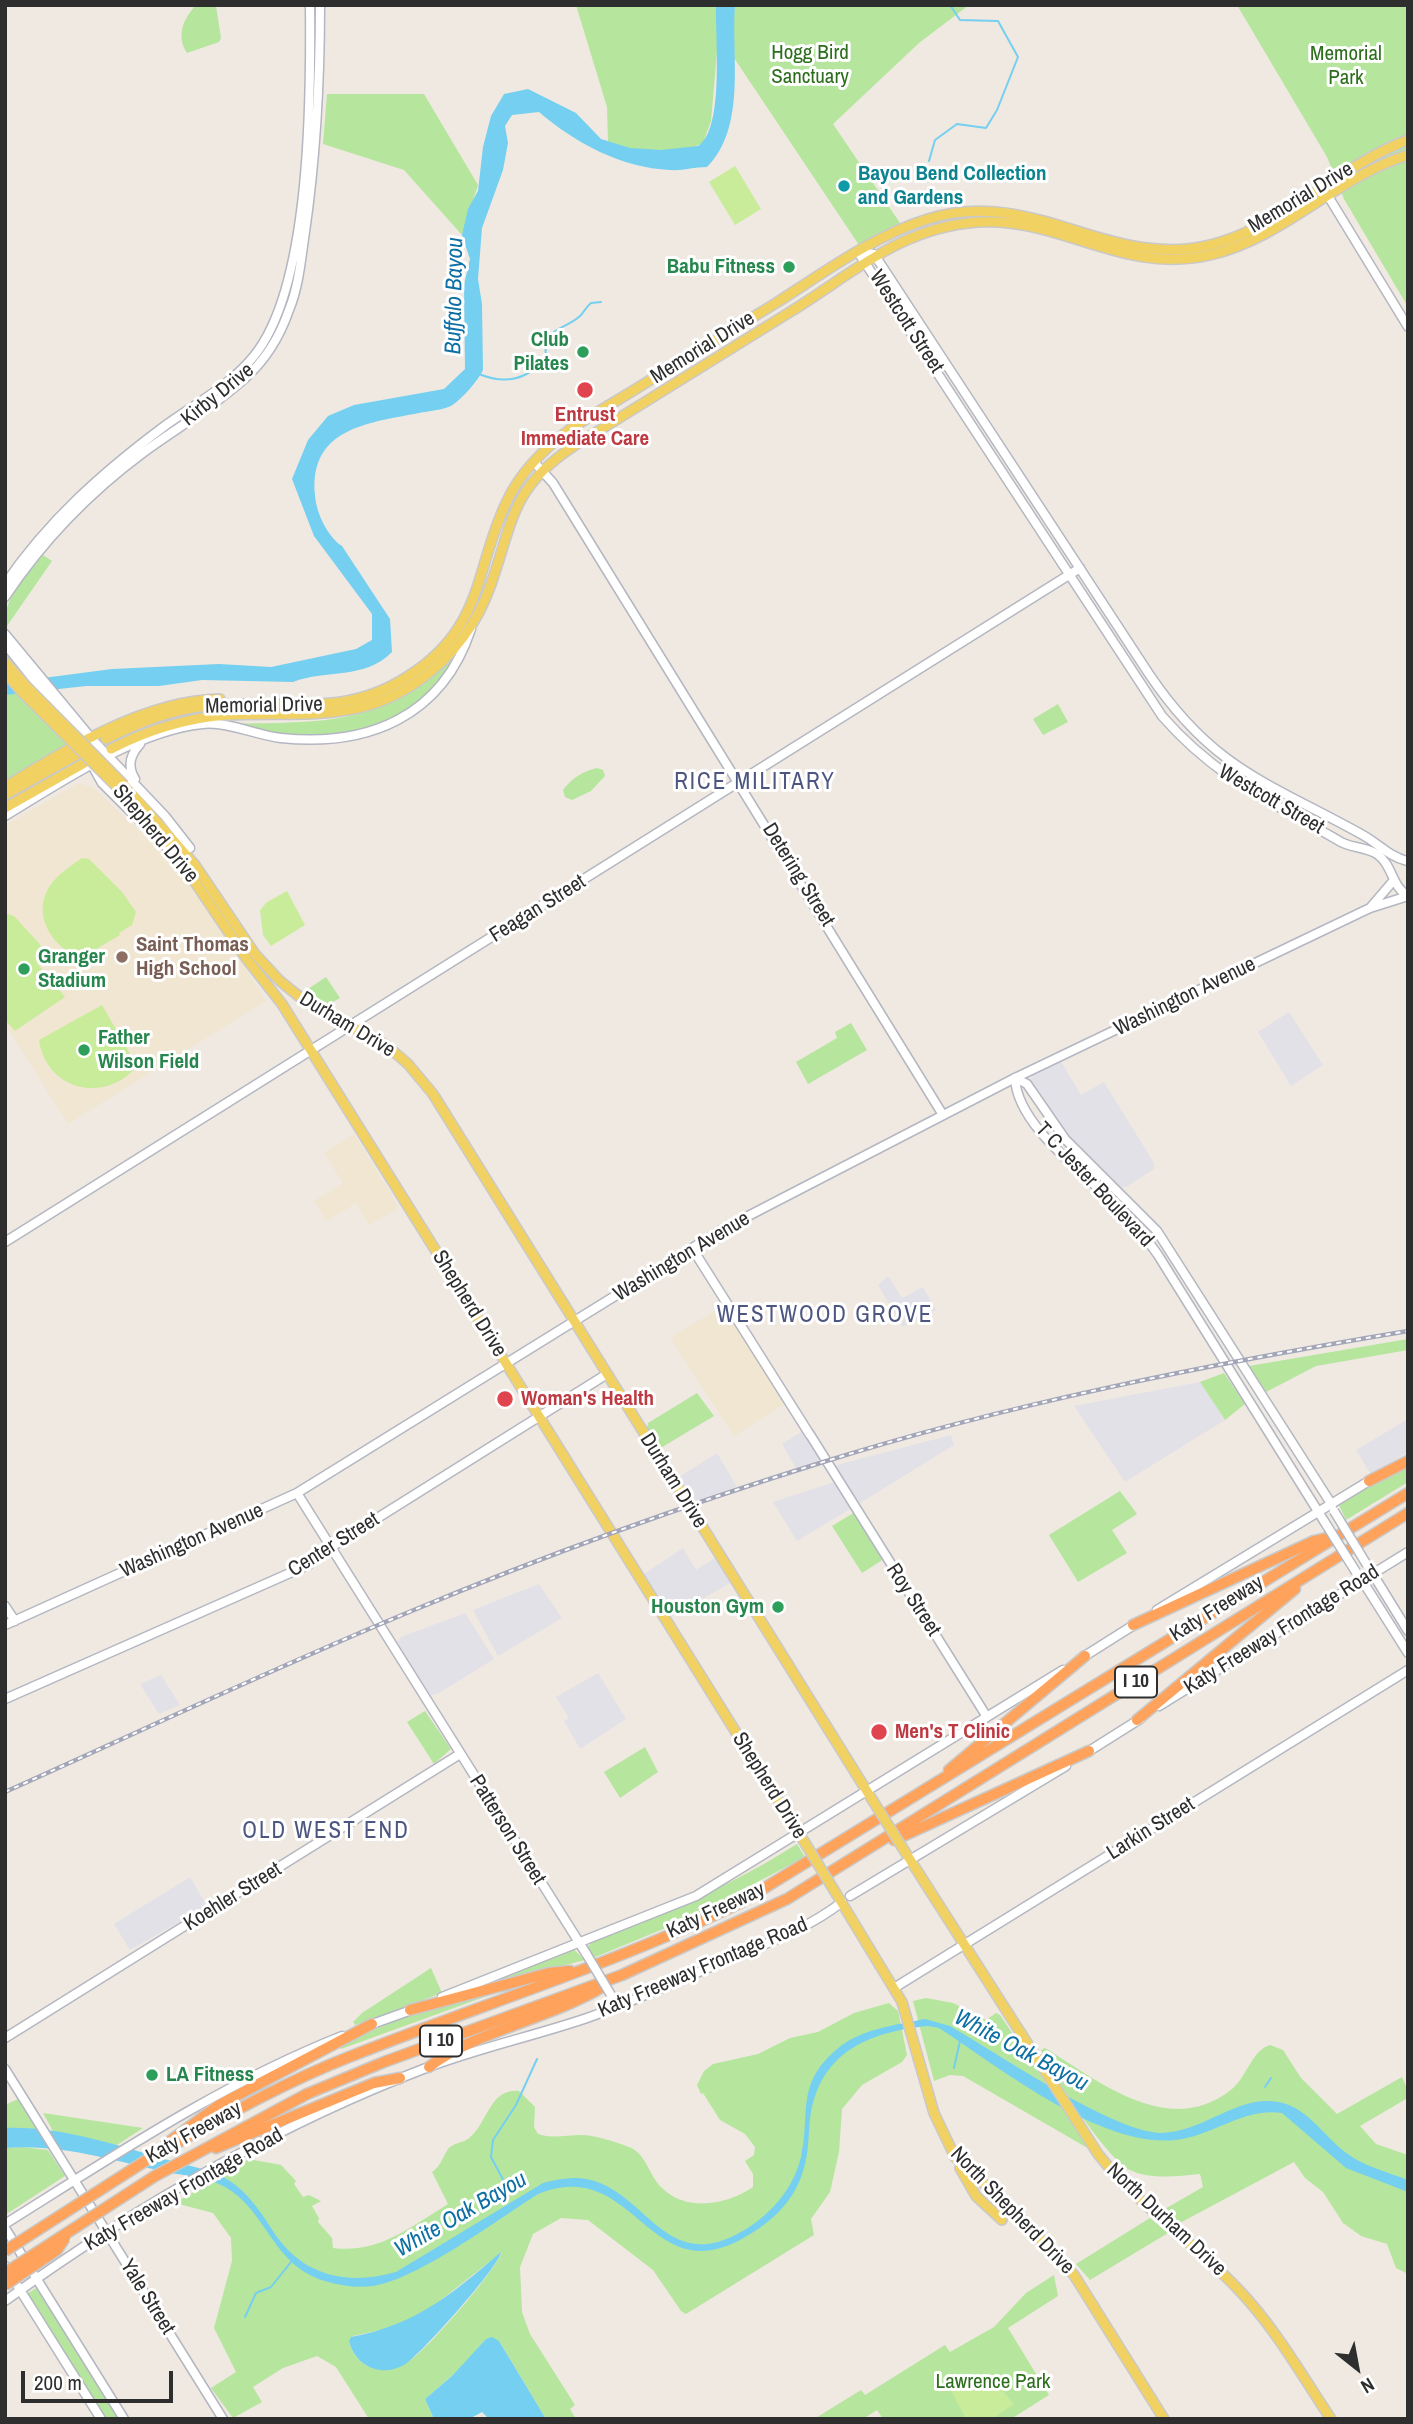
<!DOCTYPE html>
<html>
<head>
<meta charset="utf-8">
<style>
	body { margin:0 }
	#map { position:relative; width:1413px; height:2424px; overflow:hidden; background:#efe9e1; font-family:"Archivo Narrow",sans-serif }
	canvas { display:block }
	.frame { position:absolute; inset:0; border:7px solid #2e2e2e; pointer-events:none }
	.north { position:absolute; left:1322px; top:2333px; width:70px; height:70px; -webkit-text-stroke:5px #fff; paint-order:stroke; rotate:149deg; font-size:19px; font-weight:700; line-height:28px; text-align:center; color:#2e2e2e }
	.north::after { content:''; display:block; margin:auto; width:24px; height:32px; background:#2e2e2e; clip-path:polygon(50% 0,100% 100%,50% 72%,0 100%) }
	.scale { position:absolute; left:21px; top:2371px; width:152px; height:32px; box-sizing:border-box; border:4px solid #2e2e2e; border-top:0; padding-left:9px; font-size:21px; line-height:24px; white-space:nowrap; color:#2e2e2e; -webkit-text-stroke:5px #fff; paint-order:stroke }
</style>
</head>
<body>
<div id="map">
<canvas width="1413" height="2424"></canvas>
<div class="frame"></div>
<div class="north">N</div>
<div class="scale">200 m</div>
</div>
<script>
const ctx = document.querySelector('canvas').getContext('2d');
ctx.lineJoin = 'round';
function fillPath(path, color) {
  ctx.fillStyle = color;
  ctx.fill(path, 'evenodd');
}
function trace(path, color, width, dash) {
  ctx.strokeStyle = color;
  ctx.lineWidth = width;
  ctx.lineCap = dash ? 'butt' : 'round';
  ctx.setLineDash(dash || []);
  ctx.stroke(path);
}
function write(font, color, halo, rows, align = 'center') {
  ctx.font = font + ' "Archivo Narrow",sans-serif';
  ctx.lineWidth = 6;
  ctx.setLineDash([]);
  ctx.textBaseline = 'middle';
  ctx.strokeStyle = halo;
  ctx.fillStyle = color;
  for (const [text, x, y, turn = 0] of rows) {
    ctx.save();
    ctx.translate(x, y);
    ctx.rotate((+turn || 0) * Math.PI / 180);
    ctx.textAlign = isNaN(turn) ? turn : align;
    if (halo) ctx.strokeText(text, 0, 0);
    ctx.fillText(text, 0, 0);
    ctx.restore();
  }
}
const industrial = new Path2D(`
	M1289 1012 1323 1065 1291 1086 1258 1032Z
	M1061 1062 1081 1095 1104 1082 1154 1163V1169L1126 1187H1119L1064 1135 1029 1081 1033 1074Z
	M888 1276 902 1298 923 1287 936 1310 903 1327 878 1285Z
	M1200 1382 1225 1420 1125 1482 1074 1406Z
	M1408 1419V1452L1371 1475 1356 1450Z
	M804 1430 823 1459 796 1468 782 1444Z
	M951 1435 954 1445 860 1503 833 1466Z
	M717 1453 737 1487 692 1502 679 1477Z
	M834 1482 851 1506 850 1509 797 1541 773 1502Z
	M683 1548 696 1570 715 1558 730 1583 670 1618 644 1574Z
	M539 1584 562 1618 498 1656 473 1610Z
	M465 1613 494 1659 439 1693 428 1696 397 1642 401 1637Z
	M598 1673 626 1719 580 1749 564 1721 569 1718 556 1697Z
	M161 1675 180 1705 159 1714 140 1684Z
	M190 1877 207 1906 130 1950 114 1924Z`);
const education = new Path2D(`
	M79 783 94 788 182 872 196 888 266 1001 68 1124 5 1024V825Z
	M354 1134 397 1204V1209L369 1225 356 1203 327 1221 314 1201 343 1183 324 1153Z
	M725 1305 786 1403 734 1436 672 1341 673 1336Z`);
const green = new Path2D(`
	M196 5 216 6 221 38 219 42 187 53C176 36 183 19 196 5Z
	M576 5H969L919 43 833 124 900 223 859 245 722 40 717 52 711 121 703 143C678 156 633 152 608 143L607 107Z
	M1237 5H1408V307L1344 199 1327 157Z
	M327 94H424L478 185 462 235 404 170 323 144Z
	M43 555 52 561 7 626C0 600 28 574 43 555Z
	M462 646C452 662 443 682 429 695 373 749 294 737 225 724 275 722 351 727 394 699 418 683 440 663 462 646Z
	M5 680 70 748 5 782Z
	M1058 704 1068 722 1043 735 1033 719Z
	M597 768 603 770 605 776 591 791 572 800 565 797 563 790C573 777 582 772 597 768Z
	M326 977 340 998 327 1005 305 991Z
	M851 1023 867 1050 808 1084 796 1062 837 1038 835 1032Z
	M1408 1339V1350L1316 1366 1266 1392 1249 1366Z
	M1224 1373 1245 1404 1225 1420 1200 1382Z
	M697 1393 714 1416 659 1449 647 1428 648 1423Z
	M1408 1464V1482L1346 1520 1339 1505Z
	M1120 1491 1137 1514 1112 1530 1127 1553 1078 1582 1049 1535Z
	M855 1512 884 1559 862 1573 832 1526Z
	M425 1711 451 1749 434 1764 407 1722Z
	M645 1747 658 1772 620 1798 604 1772Z
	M797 1844 805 1857 685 1920 593 1958 586 1948 596 1939C668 1913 734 1884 797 1844Z
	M572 1948 585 1960 495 1983 493 1980Z
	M431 1968 442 1993 355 2025 353 2022 362 2013Z
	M486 1993 487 1996 341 2049 339 2045 397 2020Z
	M926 1998 953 2003 986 2020 996 2013 1000 2015 1091 2150 963 2076 950 2075 934 2081 913 2001Z
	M889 2003 898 2011 907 2055 902 2062 862 2085 842 2109 839 2152 830 2192 811 2219 814 2235 686 2314 681 2311 653 2270 588 2220 561 2218 533 2234 520 2267 522 2312 530 2334 575 2405 570 2409 576 2419H546L499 2341 486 2339 462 2367 425 2399 434 2419H369L336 2367 317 2356 283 2368 253 2387 262 2402 233 2418 211 2388 236 2372 214 2328 232 2261 231 2238 213 2213 175 2203 248 2159 281 2165 296 2181 294 2184 303 2197 309 2195 321 2201 312 2206 319 2218 318 2222 332 2238 333 2248C378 2254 411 2227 448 2204L432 2172C441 2166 442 2158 448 2149 453 2143 462 2143 468 2139 488 2124 489 2088 519 2091L535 2107 534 2127 538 2134C553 2139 566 2135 581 2135 596 2135 615 2142 629 2147 646 2153 649 2176 662 2188 686 2212 727 2205 753 2187V2174L745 2161 754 2155 755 2147 745 2134 720 2120 703 2093 701 2094 697 2085 704 2071 713 2064 758 2054 790 2038 818 2032 854 2013ZM502 2252C493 2274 428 2349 408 2362 385 2377 356 2370 349 2341L353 2336 391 2328 423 2314Z
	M1270 2045 1283 2050 1301 2078 1337 2114 1402 2077 1408 2091 1406 2099 1360 2126 1376 2144 1408 2155V2274L1396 2268 1387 2244 1361 2236 1343 2223 1323 2192 1305 2178 1294 2162 1178 2224 1163 2210 1203 2187 1200 2174C1178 2176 1151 2180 1130 2170 1106 2158 1053 2076 1041 2050L1045 2048C1099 2081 1169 2140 1232 2089 1247 2077 1252 2050 1270 2045Z
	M18 2099 37 2130 5 2128V2105Z
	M43 2113 143 2128 117 2145 54 2133Z
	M23 2147 48 2150 65 2176 5 2215V2148Z
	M1150 2218 1168 2233 1090 2280 1076 2264Z
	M1054 2275 1058 2296 1008 2328 1049 2395 1011 2419H883L877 2410 863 2419H814L861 2390 865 2395 945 2345 950 2352 994 2327 1026 2293Z
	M36 2288 121 2419H105L27 2294Z`);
const pitch = new Path2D(`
	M735 166 761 209 735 225 709 182Z
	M82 858 89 859 122 892 136 912 132 925 119 933 120 935 81 958C56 950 34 920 46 893 53 877 68 868 82 858Z
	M287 891 305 925 271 946 263 935 260 910 267 902Z
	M5 913 14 916 44 949V956L37 963 65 997 15 1031 5 1020Z
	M102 1005 137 1066C105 1105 46 1090 39 1040Z
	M968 2380 997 2384 1014 2404 992 2419H966L949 2387Z`);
const water = new Path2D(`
	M716 5H735C731 56 747 127 707 167 694 167 682 171 670 170 622 168 575 143 539 112L512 115 505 126 508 143 503 170 482 228 478 279 482 304 483 370C477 382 463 398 451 406 443 410 428 411 419 413 368 423 309 428 315 495 316 513 328 537 342 546L390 619 392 652C365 680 326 669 293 682L202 680 159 686H86L5 695V683L112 669 219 664 271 667 356 649 372 640V614L314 536 292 479 308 440 328 416 354 405 444 389 465 369 464 285 470 259 462 235 468 209 478 191 483 147 491 116 504 94 528 89 576 113 601 139 630 148 661 150 698 146C725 129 715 35 716 5Z
	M925 2019 950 2026C997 2053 1114 2133 1162 2133 1204 2132 1237 2095 1278 2102 1306 2106 1324 2136 1345 2152 1363 2166 1387 2172 1408 2180V2192L1346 2168 1282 2113C1244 2107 1213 2136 1175 2140 1101 2148 1000 2068 939 2028L928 2026C867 2032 819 2053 810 2119 808 2137 809 2154 803 2171 794 2203 768 2225 740 2240 647 2289 634 2155 538 2194 497 2220 418 2279 373 2286 357 2288 341 2286 325 2281 271 2265 268 2210 223 2186 207 2177 185 2176 167 2172 114 2161 60 2143 5 2148V2128C60 2126 116 2145 168 2160 184 2165 204 2168 219 2175 247 2188 261 2213 277 2237 307 2278 350 2285 396 2272L543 2183C562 2178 581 2175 600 2183 647 2202 668 2264 729 2238 763 2223 792 2194 801 2157 811 2114 795 2085 836 2050 859 2029 896 2025 925 2019Z
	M501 2252C501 2264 420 2356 404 2365 381 2378 355 2366 349 2341L351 2337C416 2325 452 2294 501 2252Z
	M492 2337 499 2341 546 2419H489L482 2412 469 2419H434L425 2399 453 2375 486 2339Z`);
const stream = new Path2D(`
	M929 161 935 140 957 124 986 128 997 110 1018 57 998 21 960 20 950 5
	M479 374C505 385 528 379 546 358 542 326 564 331 580 316 584 312 586 307 591 303L601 302
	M954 2068 960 2041
	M1265 2087 1271 2078
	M507 2187 491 2157 493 2140 516 2105 537 2059
	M245 2317 256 2293 271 2287 291 2262`);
const secondary = new Path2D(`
	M1325 191 1408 327
	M858 252 1162 716C1216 778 1272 802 1341 842 1352 848 1366 847 1377 854 1393 865 1391 886 1408 896
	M858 252 874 254 1149 674C1213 769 1267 782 1361 834 1378 843 1388 856 1407 861
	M534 462 553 483 943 1115
	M5 584C48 521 102 473 162 428 193 405 230 386 254 356 311 286 311 96 310 5
	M5 597C43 540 90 492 144 452 177 428 213 407 243 380 264 362 280 336 289 310 299 286 301 258 305 232 316 156 320 82 320 5
	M5 634 92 739 165 816 190 848
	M5 644 83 741
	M91 763 102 783 165 846
	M135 779C127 766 130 755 140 744
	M5 816C61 782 136 731 202 724 227 721 256 735 281 738 368 747 442 717 471 629
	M1370 908 1394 880
	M1015 1078C1017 1125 1082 1171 1113 1202 1130 1218 1145 1236 1158 1255L1324 1521
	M1015 1078 1027 1084 1065 1139 1157 1231 1332 1505
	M5 1242 1080 568
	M692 1248 810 1435
	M809 1433 987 1717
	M297 1493 587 1955
	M1371 1571 1408 1631
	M1360 1577 1408 1653
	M5 1606 15 1621
	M1157 1610 1369 1481
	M5 1625 297 1493 723 1229 1015 1078 1370 908 1408 896
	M1080 1659 1137 1623
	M5 1699 308 1565 336 1544 607 1374
	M1159 1706 1408 1552
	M1086 1753 1140 1719
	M850 1896 1066 1766
	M894 1988 1408 1670
	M442 1997 696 1896 1063 1670
	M367 2026 414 2009
	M5 2038 460 1754
	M5 2069 223 2419
	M5 2224C115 2155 221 2084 342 2036
	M5 2228 124 2419
	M5 2266 101 2419
	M5 2301C134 2208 277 2125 426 2068 478 2048 534 2036 587 2018 635 2001 682 1979 729 1959 768 1943 809 1928 842 1902`);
const primary = new Path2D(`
	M5 662 26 686
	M5 672 21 691
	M106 739C138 723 170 710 206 706 286 696 343 723 416 671 485 622 475 567 507 501 521 471 547 446 573 427 641 386 709 344 776 303 825 272 873 236 928 219 1028 189 1094 257 1187 249 1270 241 1332 168 1408 140
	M111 749C148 730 186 718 227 715 299 711 358 725 421 679 452 657 477 624 490 587 513 523 510 488 574 446 646 402 718 357 790 312 852 274 901 227 978 222 1062 217 1121 275 1210 255 1284 238 1336 177 1408 155
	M124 785 195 865 255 954 280 981 306 1002 386 1045 408 1064 433 1094 873 1801
	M5 787C66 749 146 700 220 699
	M118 788 170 845 246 958 282 1004 805 1843
	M5 795 78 754
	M5 808 86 762
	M902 1847 1098 2154C1138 2205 1192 2241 1237 2288 1274 2326 1301 2374 1331 2419
	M837 1895 902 2002 934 2113 955 2157 1024 2221 1074 2275 1164 2419
	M960 2168 976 2196 1002 2220`);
const highway = new Path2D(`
	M1369 1481 1408 1461
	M1133 1625 1314 1541 1331 1537
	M1137 1720 1295 1589
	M949 1770 1085 1656
	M894 1840 1089 1751
	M410 2010 549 1973 570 1971
	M429 2067C475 2031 550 2019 604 1986
	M166 2144 219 2105 372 2024
	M216 2148 374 2083 400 2078
	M150 2158C215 2122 280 2084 349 2057 480 2005 614 1964 740 1903L1408 1493
	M155 2176 307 2094 384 2062 622 1975 787 1899 1408 1513`);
const rail = new Path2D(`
	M5 1792C141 1731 276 1667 414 1610 546 1555 682 1506 820 1463 1011 1403 1210 1364 1408 1331`);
const secondaryBridge = new Path2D(`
	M1334 1511 1367 1565
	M1324 1521 1356 1572
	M587 1955 611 1995`);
const primaryBridge = new Path2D(`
	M26 686 124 785
	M21 691 118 788
	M873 1801 902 1847
	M805 1843 837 1895`);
const highwayBridge = new Path2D(`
	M5 2251 150 2158
	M5 2273 155 2176
	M5 2285 57 2250 65 2238`);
const markers = [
	[844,186,7,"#0f9aa8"],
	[789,267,7,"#2e9e5b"],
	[583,352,7,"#2e9e5b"],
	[585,390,9,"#e0444e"],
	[122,957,7,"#8d6e63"],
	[24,969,7,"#2e9e5b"],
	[84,1050,7,"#2e9e5b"],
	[505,1399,9,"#e0444e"],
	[778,1607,7,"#2e9e5b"],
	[879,1732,9,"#e0444e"],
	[152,2075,7,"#2e9e5b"]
];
const shields = [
	[1136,1682,42],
	[441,2041,42]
];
const shieldNames = [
	["I 10",1136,1682],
	["I 10",441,2041]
];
const parkNames = [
	["Hogg Bird",810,53],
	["Sanctuary",810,77],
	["Memorial",1346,54],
	["Park",1346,78],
	["Lawrence Park",993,2382]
];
const cultureNames = [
	["Bayou Bend Collection",858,174],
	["and Gardens",858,198]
];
const streetNames = [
	["Memorial Drive",1301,198,-31],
	["Westcott Street",906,322,57],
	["Memorial Drive",703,348,-32],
	["Kirby Drive",218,395,-39],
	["Memorial Drive",264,706,-1],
	["Westcott Street",1271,800,30],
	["Shepherd Drive",155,834,50],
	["Detering Street",798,875,58],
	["Feagan Street",538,909,-32],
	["Washington Avenue",1185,997,-26],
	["Durham Drive",347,1025,31],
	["T C Jester Boulevard",1094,1185,47],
	["Washington Avenue",682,1257,-31],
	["Shepherd Drive",469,1304,58],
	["Durham Drive",673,1481,58],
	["Washington Avenue",192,1541,-24],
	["Center Street",334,1545,-32],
	["Roy Street",913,1600,57],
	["Katy Freeway",1217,1609,-32],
	["Katy Freeway Frontage Road",1282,1630,-32],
	["Shepherd Drive",769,1786,58],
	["Larkin Street",1151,1829,-32],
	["Patterson Street",507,1830,58],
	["Koehler Street",233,1897,-32],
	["Katy Freeway",716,1911,-25],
	["Katy Freeway Frontage Road",703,1968,-23],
	["Katy Freeway",194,2133,-29],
	["Katy Freeway Frontage Road",184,2190,-30],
	["North Shepherd Drive",1012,2211,46],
	["North Durham Drive",1166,2220,43],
	["Yale Street",147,2297,58]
];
const leisureNames = [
	["Babu Fitness",775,267],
	["Club",569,340],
	["Pilates",569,364],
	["Granger",38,957,"left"],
	["Stadium",38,981,"left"],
	["Father",98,1038,"left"],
	["Wilson Field",98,1062,"left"],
	["Houston Gym",764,1607],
	["LA Fitness",166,2075,"left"]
];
const healthNames = [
	["Entrust",585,415,"center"],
	["Immediate Care",585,439,"center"],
	["Woman's Health",521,1399],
	["Men's T Clinic",895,1732]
];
const educationNames = [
	["Saint Thomas",136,945],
	["High School",136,969]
];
const waterNames = [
	["Buffalo Bayou",455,296,-89],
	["White Oak Bayou",1021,2051,28],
	["White Oak Bayou",461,2215,-30]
];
const neighbourhoodNames = [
	["RICE MILITARY",755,783],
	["WESTWOOD GROVE",825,1316],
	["OLD WEST END",326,1832]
];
fillPath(industrial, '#e3e1e8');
fillPath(education, '#f0e6d1');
fillPath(green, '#b6e59e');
fillPath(pitch, '#c9ec9a');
fillPath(water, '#75cff0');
trace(stream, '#75cff0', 2);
trace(secondary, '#b4b7c1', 11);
trace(primary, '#c9c9c9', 12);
trace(highway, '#c9c9c9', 13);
trace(secondary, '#fff', 8);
trace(primary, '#f2d163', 9);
trace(highway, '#ffa35c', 10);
trace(rail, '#a3a6b8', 4.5);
trace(rail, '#fff', 2, [5]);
trace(secondaryBridge, '#b4b7c1', 11, []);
trace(primaryBridge, '#c9c9c9', 12, []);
trace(highwayBridge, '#c9c9c9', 13, []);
trace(secondaryBridge, '#fff', 8);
trace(primaryBridge, '#f2d163', 9);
trace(highwayBridge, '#ffa35c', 10);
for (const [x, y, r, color] of markers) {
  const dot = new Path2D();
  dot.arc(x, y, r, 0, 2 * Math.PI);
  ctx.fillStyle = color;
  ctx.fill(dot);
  trace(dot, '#fff', 2.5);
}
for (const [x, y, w] of shields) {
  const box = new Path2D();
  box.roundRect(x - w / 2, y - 15.5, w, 31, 5);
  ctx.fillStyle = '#fff';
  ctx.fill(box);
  trace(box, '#2e2e2e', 2);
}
write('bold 19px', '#2e2e2e', null, shieldNames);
write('21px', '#2c6e1b', '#fff', parkNames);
write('bold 21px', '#0d838f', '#fff', cultureNames, 'left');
write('21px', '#2e2e2e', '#fff', streetNames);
write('bold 21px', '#27864d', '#fff', leisureNames, 'right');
write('bold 21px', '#be3a42', '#fff', healthNames, 'left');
write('bold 21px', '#785e54', '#fff', educationNames, 'left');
write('italic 23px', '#0d6fa3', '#fff', waterNames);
ctx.letterSpacing = '2px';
write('23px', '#4d5680', '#fff', neighbourhoodNames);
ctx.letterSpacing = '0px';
</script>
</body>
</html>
